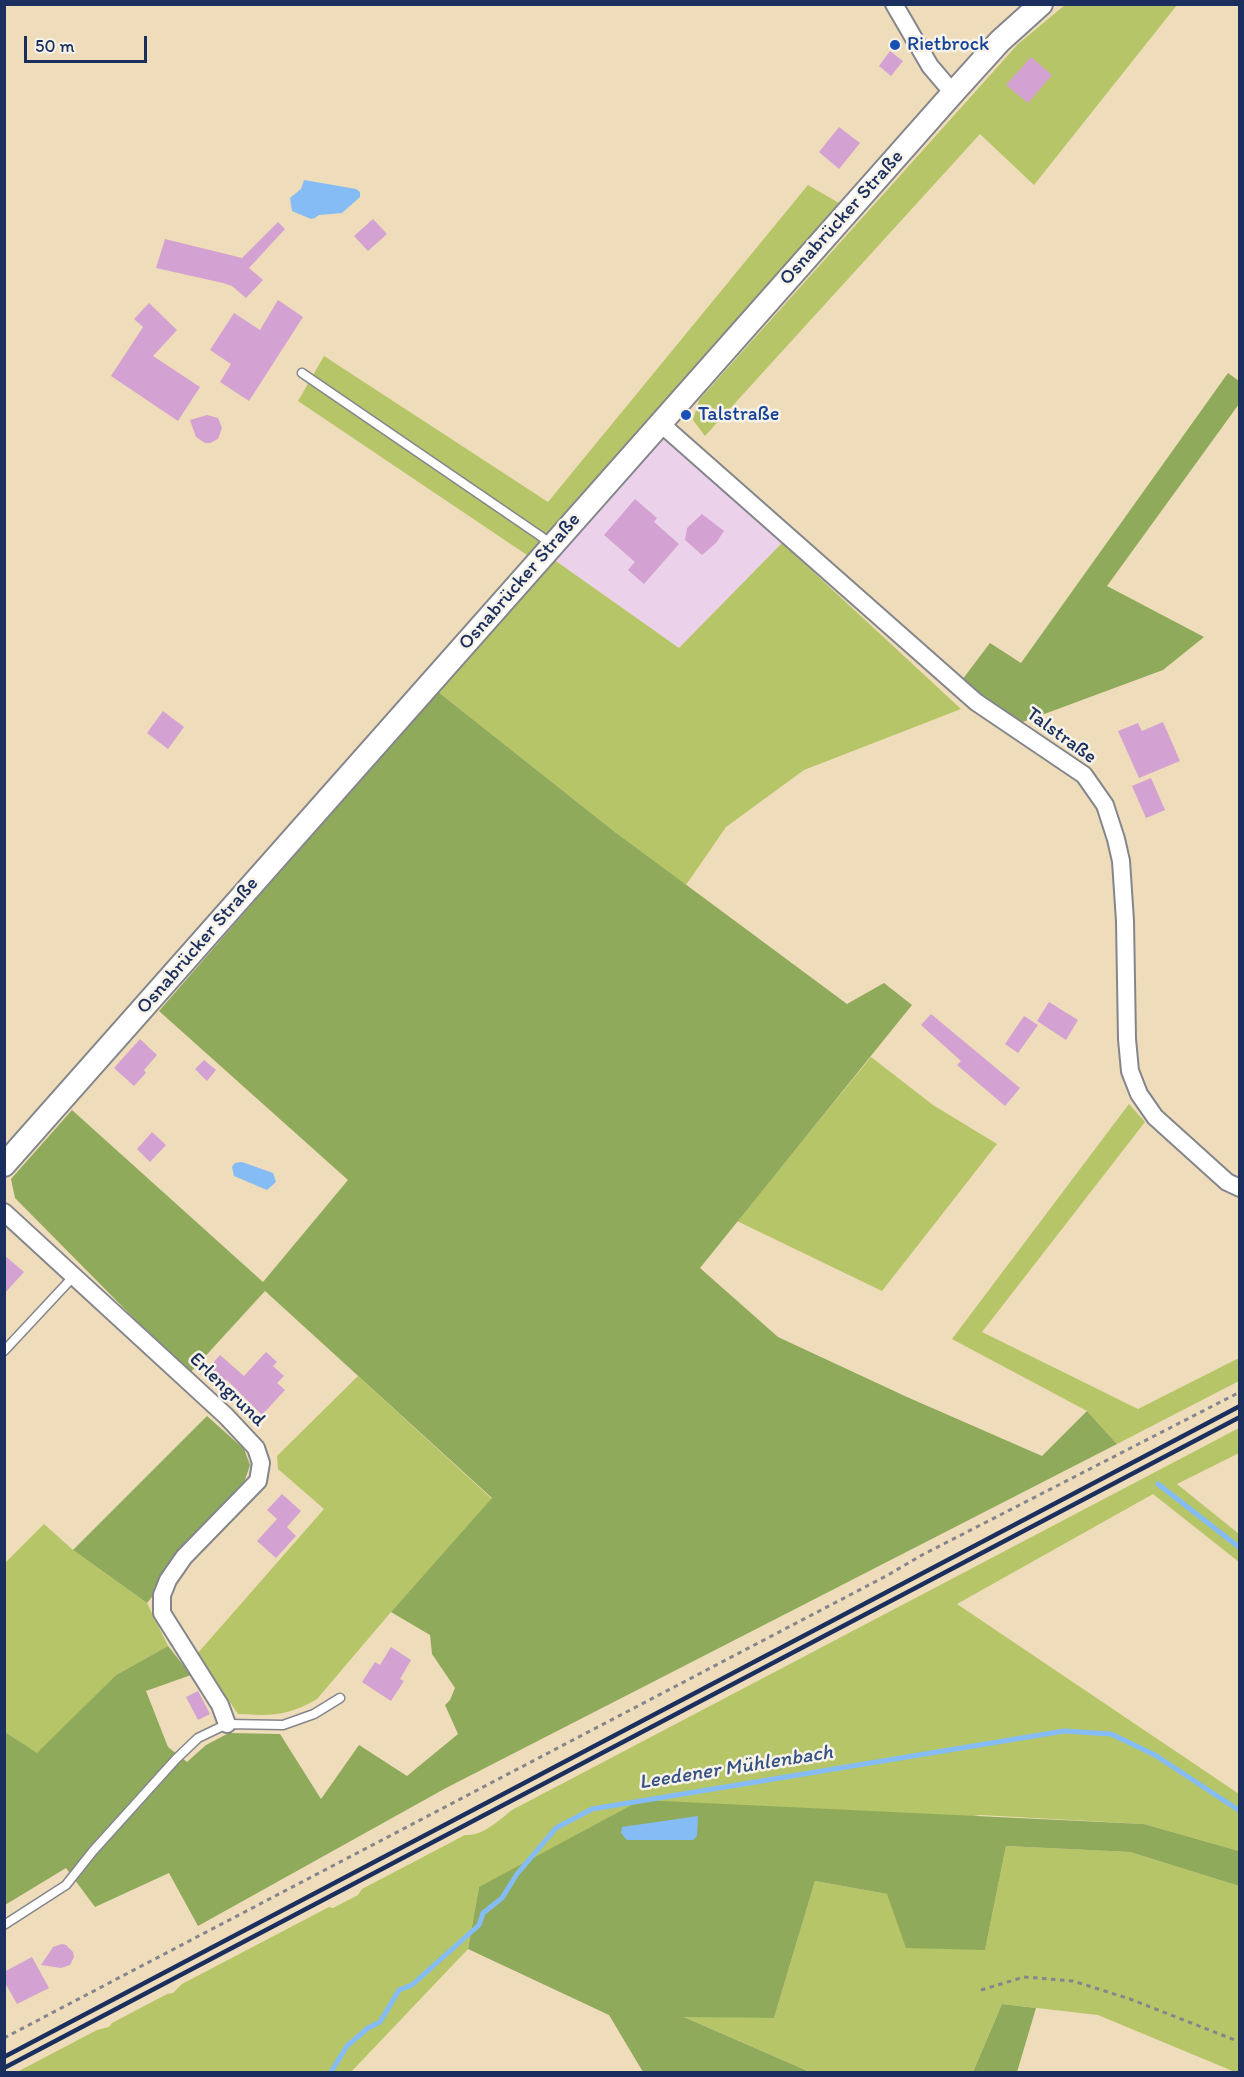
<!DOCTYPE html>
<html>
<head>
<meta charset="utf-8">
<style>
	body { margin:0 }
	#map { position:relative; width:1244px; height:2077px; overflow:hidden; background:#eedcba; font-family:Itim,sans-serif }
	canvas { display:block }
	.frame { position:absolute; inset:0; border:6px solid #1b2f5e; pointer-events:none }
	.scale { position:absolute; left:24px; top:36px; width:123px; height:27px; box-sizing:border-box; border:3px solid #1b2f5e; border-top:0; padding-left:8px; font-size:18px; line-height:21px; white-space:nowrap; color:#1b2f5e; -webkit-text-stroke:4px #f7f3e8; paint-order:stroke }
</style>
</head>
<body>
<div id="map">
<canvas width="1244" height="2077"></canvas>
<div class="frame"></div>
<div class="scale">50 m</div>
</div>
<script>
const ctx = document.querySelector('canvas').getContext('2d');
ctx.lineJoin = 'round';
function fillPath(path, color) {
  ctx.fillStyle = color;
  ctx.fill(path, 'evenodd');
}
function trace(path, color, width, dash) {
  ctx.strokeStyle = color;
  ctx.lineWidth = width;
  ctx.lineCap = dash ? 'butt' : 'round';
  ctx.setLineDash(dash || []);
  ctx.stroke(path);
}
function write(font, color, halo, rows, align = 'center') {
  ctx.font = font + ' Itim,sans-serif';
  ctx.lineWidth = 5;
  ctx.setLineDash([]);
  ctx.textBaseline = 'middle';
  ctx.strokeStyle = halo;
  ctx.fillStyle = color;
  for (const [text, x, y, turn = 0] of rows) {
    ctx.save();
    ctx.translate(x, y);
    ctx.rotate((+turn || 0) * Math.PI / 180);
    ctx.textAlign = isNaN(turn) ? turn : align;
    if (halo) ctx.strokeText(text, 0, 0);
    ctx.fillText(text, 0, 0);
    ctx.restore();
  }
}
const built = new Path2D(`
	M664 439 782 543 679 648 553 559Z`);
const green = new Path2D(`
	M1065 5H1177L1034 185 980 134 705 436 693 420 699 400 1018 44Z
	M808 185 839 203 530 557 298 401 324 356 548 502Z
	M782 543 961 709 804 770 726 827 686 885 615 832 437 691 553 559 679 648Z
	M871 1057 933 1105 997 1144 882 1291 737 1221Z
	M1129 1104 1145 1122 982 1332 1138 1409 1239 1358V1381L1117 1444 1087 1411 952 1339Z
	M358 1376 492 1499 391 1612 317 1699C289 1716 270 1716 238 1714L197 1654 324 1509 278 1469 277 1456Z
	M1239 1428V1453L1177 1484 1239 1534V1562L1153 1494 957 1604 1239 1794V1851L1144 1824 980 1815 479 1887 468 1949 351 2072H17L97 2030 109 2027 112 2023 167 1994 173 1993 182 1984 329 1907 333 1908 358 1895 362 1889 465 1835C483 1836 498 1821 512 1810Z
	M44 1524 73 1550 147 1603 168 1646 116 1675 37 1754 5 1732V1563Z
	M1006 1846 1130 1852 1239 1886V2072H1235L1098 2015 1002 2004 973 2072H810L682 2016 774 2018 815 1881 887 1894 985 1950Z`);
const forest = new Path2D(`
	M1228 373 1239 381V404L1107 586 1204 637 1163 670 1020 723 962 680 990 643 1021 663Z
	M437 691 615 832 847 1004 884 983 912 1005 700 1268 778 1337 907 1397 1042 1456 1087 1411 1117 1444 446 1788 198 1926 169 1873 95 1907 66 1868 5 1905V1732L37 1753 116 1675 168 1646 191 1675 146 1691 168 1747 187 1762 206 1745 229 1733 280 1734 321 1799 359 1745 407 1776 458 1734 445 1705 450 1700 455 1688 432 1654 430 1635 391 1612 492 1498 265 1291 189 1374 15 1198 11 1179 72 1110 263 1282 348 1180 159 1011Z
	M207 1416 244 1449 250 1465 244 1483 147 1603 73 1550Z
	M641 1800 1144 1824 1239 1851V1886L1130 1852 1006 1846 985 1950 906 1948 887 1894 815 1881 774 2018 684 2017 810 2072H643L609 2015 468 1949 479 1887Z
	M1002 2004 1036 2008 1017 2072H973Z`);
const water = new Path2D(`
	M304 180 356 189 360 192V197L342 213 319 215 315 218 311 219 292 211 290 198 301 189Z
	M242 1162 273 1173 276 1182 267 1190 234 1176 232 1167 235 1163Z
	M698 1816 697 1836 693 1840H627L621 1833 622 1827Z`);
const stream = new Path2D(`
	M1158 1484 1240 1548
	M331 2072 347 2046 368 2028 380 2022 399 1990 412 1985 479 1925 483 1913 502 1898 517 1874 556 1828 592 1809 1064 1731 1111 1734 1155 1755 1240 1811`);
const building = new Path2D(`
	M890 51 903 61 891 76 879 66Z
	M1031 57 1052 75 1028 103 1006 85Z
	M839 127 860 143 839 169 819 152Z
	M373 219 387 234 368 251 354 236Z
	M278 222 285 229 249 268 263 280 246 298 232 286 223 283 156 268 165 239 242 258Z
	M278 300 303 317 249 401 220 382 231 364 210 350 234 313 260 330Z
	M149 303 177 330 153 356 200 387 178 421 111 376 143 327 134 319Z
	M207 415 218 418 222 428 218 439 210 443H205L196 437 190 420Z
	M635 499 657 518 654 522 679 544 644 584 628 570 635 562 604 535Z
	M702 514 724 531 716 543 702 555 685 540 687 528Z
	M163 711 184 727 168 749 147 733Z
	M1163 722 1180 761 1139 778 1118 731 1138 723 1142 731Z
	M1151 778 1165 810 1146 818 1132 786Z
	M1049 1002 1078 1020 1066 1040 1037 1021Z
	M931 1014 1020 1088 1005 1106 957 1065 961 1061 921 1025Z
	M1024 1016 1038 1025 1018 1053 1005 1044Z
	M140 1039 157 1055 144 1070 146 1073 134 1086 114 1068Z
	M204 1060 216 1070 207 1081 195 1069Z
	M152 1132 166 1145 150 1162 137 1149Z
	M4 1255 24 1272 4 1294Z
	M266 1352 277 1362 273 1366 284 1376 277 1383 285 1390 262 1415 227 1380 219 1388 203 1374 220 1355 244 1376Z
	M282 1494 301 1511 287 1527 296 1536 276 1558 257 1541 277 1519 267 1510Z
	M391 1647 411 1660 400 1679 404 1681 391 1701 362 1682 375 1662 380 1665Z
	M198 1691 210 1714 198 1720 186 1697Z
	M62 1944 66 1945 73 1952 74 1957 70 1965 61 1968 41 1965 53 1947Z
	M32 1957 49 1988 17 2004 4 1981V1972Z`);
const path = new Path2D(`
	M981 1990 1024 1977 1073 1981 1130 1999 1240 2042
	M4 2038 888 1575 922 1555 1240 1392`);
const service = new Path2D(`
	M302 373 539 535 551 544
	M4 1351 73 1277
	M4 1925 66 1885 93 1851 176 1759 198 1738 227 1724 283 1725 314 1714 340 1698`);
const minor = new Path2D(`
	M894 4 930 66 953 93
	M660 423 976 702 1084 775 1105 805 1116 839 1121 861 1125 921 1127 1039 1130 1071 1139 1094 1155 1117 1227 1182 1240 1188
	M4 1212 226 1416 256 1448 261 1463 258 1481 184 1557 168 1580 162 1595V1613L220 1705 227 1724`);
const secondary = new Path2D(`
	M4 1165 953 93 1000 41 1041 4`);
const rail = new Path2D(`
	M4 2057 1240 1406
	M4 2068 1240 1417`);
const markers = [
	[895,45,6,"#1a4fb4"],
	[686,415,6,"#1a4fb4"]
];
const transitNames = [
	["Rietbrock",907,45],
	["Talstraße",698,415]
];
const streetNames = [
	["Osnabrücker Straße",842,218,-48],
	["Osnabrücker Straße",520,582,-49],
	["Talstraße",1061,736,36],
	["Osnabrücker Straße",198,946,-49],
	["Erlengrund",227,1390,44]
];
const waterNames = [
	["Leedener Mühlenbach",736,1768,-9]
];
fillPath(built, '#ecd1ea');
fillPath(green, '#b6c567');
fillPath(forest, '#90aa5c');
fillPath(water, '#85bcf5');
trace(stream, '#85bcf5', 5);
fillPath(building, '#d3a2d2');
trace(service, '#84868c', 11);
trace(minor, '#84868c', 20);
trace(secondary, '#84868c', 26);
trace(path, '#84868c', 3, [4.5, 4.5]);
trace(service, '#fff', 8);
trace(minor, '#fff', 16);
trace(secondary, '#fff', 22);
trace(rail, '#1b2f5e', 4.5);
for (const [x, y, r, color] of markers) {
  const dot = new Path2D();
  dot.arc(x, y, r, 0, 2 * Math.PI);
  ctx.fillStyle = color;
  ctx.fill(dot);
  trace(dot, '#f7f3e8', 2);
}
write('20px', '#164399', '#f7f3e8', transitNames, 'left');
write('20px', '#1b2f5e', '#f7f3e8', streetNames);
write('italic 21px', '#365284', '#f7f3e8', waterNames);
</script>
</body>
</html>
